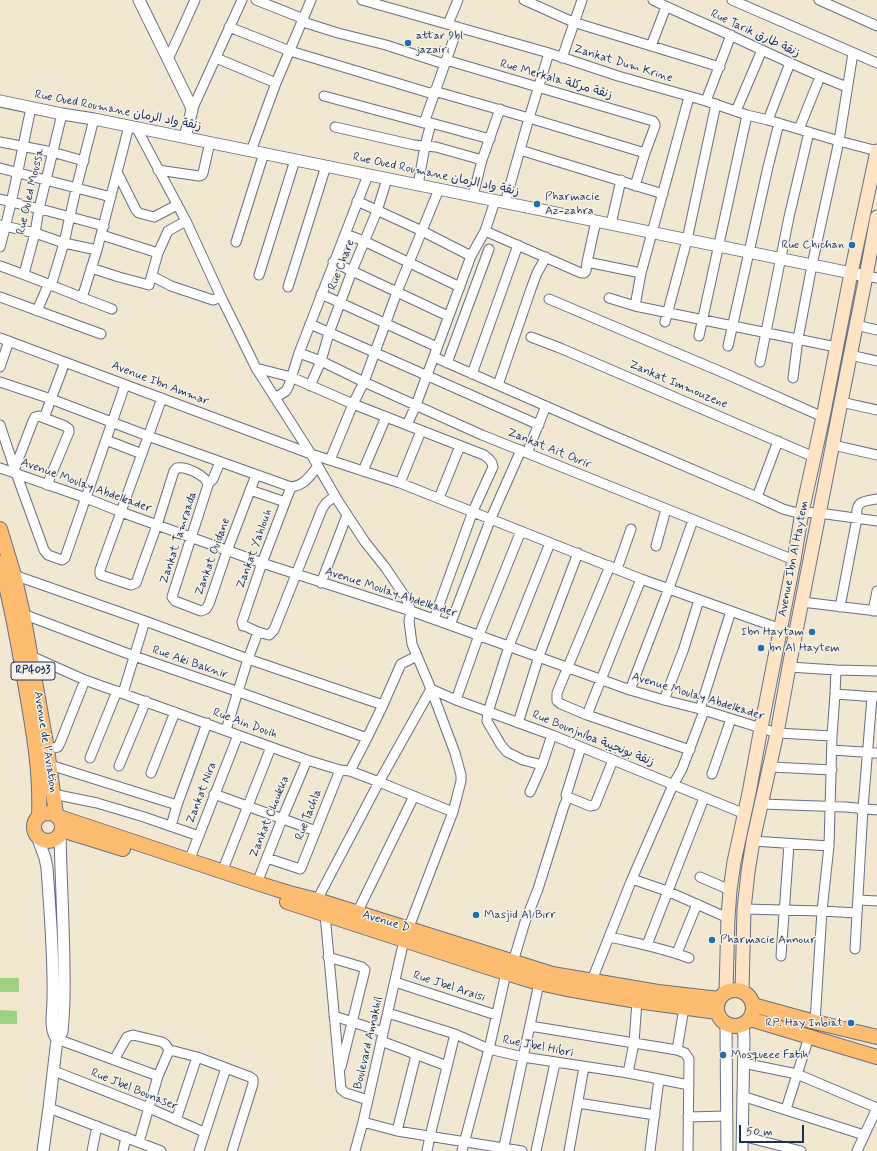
<!DOCTYPE html>
<html>
<head>
<meta charset="utf-8">
<style>
	body { margin:0 }
	#map { position:relative; width:877px; height:1151px; overflow:hidden; background:#f2e7d0; font-family:Mynerve,sans-serif }
	canvas { display:block }
	.scale { position:absolute; left:739px; top:1125px; width:65px; height:18px; box-sizing:border-box; border:2px solid #1b2f5e; border-top:0; padding-left:5px; font-size:12px; line-height:14px; white-space:nowrap; color:#1b2f5e; -webkit-text-stroke:3px #f7f3e8; paint-order:stroke }
</style>
</head>
<body>
<div id="map">
<canvas width="877" height="1151"></canvas>
<div class="scale">50 m</div>
</div>
<script>
const ctx = document.querySelector('canvas').getContext('2d');
ctx.lineJoin = 'round';
function fillPath(path, color) {
  ctx.fillStyle = color;
  ctx.fill(path, 'evenodd');
}
function trace(path, color, width, dash) {
  ctx.strokeStyle = color;
  ctx.lineWidth = width;
  ctx.lineCap = dash ? 'butt' : 'round';
  ctx.setLineDash(dash || []);
  ctx.stroke(path);
}
function write(font, color, halo, rows, align = 'center') {
  ctx.font = font + ' Mynerve,"Playpen Sans Arabic",sans-serif';
  ctx.lineWidth = 3;
  ctx.setLineDash([]);
  ctx.textBaseline = 'middle';
  ctx.strokeStyle = halo;
  ctx.fillStyle = color;
  for (const [text, x, y, turn = 0] of rows) {
    ctx.save();
    ctx.translate(x, y);
    ctx.rotate((+turn || 0) * Math.PI / 180);
    ctx.textAlign = isNaN(turn) ? turn : align;
    if (halo) ctx.strokeText(text, 0, 0);
    ctx.fillText(text, 0, 0);
    ctx.restore();
  }
}
const green = new Path2D(`
	M0 978H19V992H0Z
	M0 1010 17 1011V1024H0Z`);
const minor = new Path2D(`
	M256 0 304 19
	M362 0 549 53 618 76 706 101 747 115 768 120 839 141 877 151
	M524 0 573 22 720 67
	M653 0C679 13 706 24 732 36 770 54 808 72 847 87
	M732 0 877 63
	M819 0 877 26
	M303 22 338 33 386 45 444 64
	M448 24 458 0
	M229 27 290 51 433 94
	M651 46 666 7
	M216 58 276 83
	M562 58 582 0
	M168 59 177 40 195 0
	M446 60 653 121 655 124V126L645 153 635 186
	M434 91 529 118 645 153
	M324 96 424 123H431L490 139
	M706 101 731 35
	M192 110 242 0
	M736 111 762 50
	M768 120 790 63
	M424 123 458 27
	M136 127 186 221 221 297 256 368 311 454 338 501 365 542 385 567 406 598 411 611 409 621 412 644 431 689 455 753 461 775V781L453 812 404 940 363 1122 355 1151
	M335 127 414 145 436 147 482 160
	M799 129 820 77
	M0 142 52 152 84 161
	M520 150 663 194
	M251 151 276 83 311 0
	M0 168 111 197
	M158 170 199 176 202 175 203 173 210 142
	M117 172 136 210 139 213 154 217 177 205
	M418 185 425 146 431 123
	M473 196 482 160 500 109
	M0 199 48 211 104 226
	M357 201 422 231 471 256
	M505 203 529 118 549 53
	M611 224 621 180
	M0 225 35 233 64 243 97 250 129 126
	M485 231 581 273H584L586 271 587 262 596 221
	M345 234 364 241 460 287
	M102 235 158 253
	M236 242 264 153
	M0 247C13 201 21 154 31 108
	M333 262 448 316
	M587 262 641 273
	M0 266C38 279 74 295 112 309
	M91 268 119 277 149 285 158 253 168 231 186 221
	M24 274 35 233 39 209 62 114
	M259 275 295 160
	M152 276 171 286 213 300 221 297
	M866 276 877 278
	M51 286 64 243 76 189 94 119
	M288 287 326 166
	M321 294 437 347
	M0 297 101 334
	M82 298 97 250
	M609 298 635 306 836 347
	M549 299 724 373 823 417
	M635 306 641 273 689 97
	M37 311 48 285
	M665 322 687 240 716 104
	M310 324 539 425
	M856 325 877 330
	M699 336 747 115
	M531 337 560 348 814 457
	M0 338 311 454 400 483 641 579 781 629
	M728 346 768 167 779 123
	M299 353 321 361 364 382 482 435 794 560
	M850 355 877 361
	M434 357 605 432 757 497 783 509 794 512 819 513 877 521
	M760 362 789 217 809 132
	M447 363 489 249
	M0 367 9 341
	M256 368 291 377 353 404 484 455 489 459 492 463 493 467 473 511 434 619
	M472 374 518 245
	M793 378 798 339 812 265 839 141 853 53
	M0 382 51 399 148 436 291 487C305 485 309 477 318 466
	M498 385 531 289 537 273 546 257
	M310 386 321 361 329 333 352 271 377 211 387 179
	M162 398 100 570V574L101 575 131 585 136 583 157 525 174 471 177 468C186 466 207 476 208 485L172 597 175 601 201 611 206 609 209 604 227 551 256 475
	M275 398 286 391 289 385 299 353 368 175
	M841 402 877 410
	M44 418 65 362
	M0 425 16 473 44 550 48 555 62 560 65 558 66 555 125 385
	M407 425 416 405 471 256 485 231 495 201
	M106 440 142 454
	M833 445 877 455
	M527 453 546 406
	M330 460 353 404 364 382 397 292 439 189
	M0 468 86 498 121 512 262 563 411 611 630 690 664 700 700 709 777 733 832 736
	M15 468 33 421 35 417 39 416 65 426 69 429V432L47 485
	M363 471 386 417
	M400 483 421 431
	M208 484 213 479 220 462
	M291 487 262 563 242 622 243 626H245L258 632 269 635 274 630 322 509 326 503 335 496
	M250 490 285 502
	M757 497 778 441
	M439 498 460 446
	M550 543 509 646 488 712 487 721 501 745 507 752 523 760 542 765 552 735
	M656 546 666 509
	M610 566 557 693V701L561 704 587 715 690 750
	M617 569 631 529
	M14 575 145 621 248 659 383 705
	M321 583 347 515
	M802 602 877 611
	M840 607 857 518C855 501 863 501 877 499
	M873 611 877 591
	M23 614 134 656 239 692 367 738 383 705 401 664 417 656
	M450 625 491 518 521 450
	M31 656 85 680 307 760 340 770 350 771 379 782 453 812
	M789 667 836 670 877 671
	M630 690 669 588 693 520
	M123 693 145 621
	M835 694 877 697
	M456 700 479 635 521 531
	M664 700 683 651 699 600
	M700 709 731 611
	M587 715 641 579
	M518 723 539 656 578 553
	M226 730 248 659 258 632
	M581 747 567 792 566 795 568 797 590 806 595 805 613 760
	M47 749 58 747 60 743 85 680
	M832 750 877 753
	M90 758 117 691
	M50 765 177 805
	M119 766 146 701
	M771 767 832 770
	M350 771 367 738
	M151 773 175 712
	M712 774 731 719
	M530 792 542 765
	M53 794 97 803 144 817 199 836
	M214 794 316 831
	M762 804 846 807 877 810
	M171 826 177 805 207 723
	M753 841 829 846
	M267 858 300 869 301 868 340 770
	M189 861 238 735
	M222 872 271 747
	M700 877 730 890
	M632 879 667 891 728 918
	M257 883 282 819 307 760
	M317 900 379 782 431 689 456 700 552 735 745 814
	M859 900 877 901
	M744 909 822 911 857 913
	M357 913 414 796
	M325 914 341 1089 346 1093 368 1100
	M610 937C636 943 663 948 689 958
	M647 945 704 798
	M855 949 863 808 872 697
	M677 953 697 904
	M781 956 789 844
	M328 957 362 967 365 970 341 1067
	M513 962 525 922 538 889 564 806 568 797
	M592 980 632 879 673 785 682 769 704 711
	M395 982 496 1015
	M388 1013 455 1034 489 1049 523 1057 628 1073 689 1085
	M334 1016 383 1032
	M815 1022 822 911 829 846 832 736 835 694 836 670
	M530 1026 677 1050 685 1053 689 1059 688 1151
	M57 1039 158 1076
	M381 1041 447 1066
	M677 1050 684 1008
	M170 1051H174L197 1057 250 1077 253 1079V1084L232 1151
	M114 1060 127 1037 133 1035 162 1042 165 1044 170 1051
	M743 1063 797 1074 877 1108
	M54 1071 149 1108 204 1132
	M628 1073 634 1043 637 1001
	M742 1096 864 1135
	M578 1103 655 1115
	M49 1108 161 1151
	M786 1109 809 1037
	M688 1117 727 1116
	M176 1120 197 1057
	M363 1122 397 1131 522 1151
	M397 1131 416 1055
	M742 1136 801 1151
	M139 1142 158 1076 168 1053 170 1051
	M92 1151 97 1126
	M123 1151 126 1137
	M199 1151 226 1068
	M427 1151 430 1136 455 1034
	M462 1151 489 1049 506 973
	M503 1151 539 983
	M536 1151 555 1063
	M569 1151 584 1067
	M650 1151 659 1079
	M857 1151 877 1108`);
const tertiary = new Path2D(`
	M139 0 190 104 192 110 185 137
	M0 101 62 114 94 119 866 276
	M37 836 45 858 47 868C50 912 54 956 53 1000 53 1012 49 1029 57 1039
	M726 1024 727 1151
	M43 1151 49 1108 57 1039 60 1035 62 1032C63 1020 64 1009 64 998 65 943 61 888 60 834
	M742 1151 744 1038 743 1025`);
const secondary = new Path2D(`
	M742 991 744 909 748 872 753 841 777 733 789 667 841 402 866 276 877 217
	M726 992 728 918 730 890 734 862 749 793 761 728 794 560 802 512 823 417 851 273 877 151`);
const primary = new Path2D(`
	M0 529 14 575 23 614 47 749 56 814
	M0 563C11 600 17 638 24 677 32 723 41 768 39 816
	M34 827a14 14 0 1 1 28 0a14 14 0 1 1-28 0Z
	M59 817 257 883 289 893 317 900 552 974 658 992 719 999
	M62 830 123 849
	M287 902 490 968 539 983 567 989 637 1001 717 1012
	M717 1008a18 18 0 1 1 36 0a18 18 0 1 1-36 0Z
	M753 1005 815 1022 877 1037
	M750 1019 877 1057`);
const markers = [
	[408,43,4,"#1f6fb2"],
	[537,204,4,"#1f6fb2"],
	[852,245,4,"#1f6fb2"],
	[812,632,4,"#1f6fb2"],
	[761,648,4,"#1f6fb2"],
	[476,915,4,"#1f6fb2"],
	[712,940,4,"#1f6fb2"],
	[851,1023,4,"#1f6fb2"],
	[723,1055,4,"#1f6fb2"]
];
const shields = [
	[33,671,44]
];
const shieldNames = [
	["RP4033",33,671]
];
const streetNames = [
	["Rue Tarik زنقة طارق",755,34,25],
	["Zankat Dum Krine",623,64,17],
	["Rue Merkala زنقة مركلة",556,80,16],
	["Rue Oued Roumane زنقة واد الرمان",118,111,11],
	["Rue Oued Roumane زنقة واد الرمان",436,175,12],
	["Rue Ouled Moussa",31,192,-77],
	["Rue Chare",342,265,-69],
	["Avenue Ibn Ammar",160,384,21],
	["Zankat Immouzene",678,385,23],
	["Zankat Ait Ourir",549,449,22],
	["Avenue Moulay Abdelkader",86,486,20],
	["Zankat Tamraada",179,538,-72],
	["Zankat Yahlouh",255,549,-70],
	["Zankat Ouidane",213,557,-70],
	["Avenue Ibn Al Haytem",794,559,-79],
	["Avenue Moulay Abdelkader",391,593,18],
	["Rue Aki Baknir",190,663,19],
	["Avenue Moulay Abdelkader",698,697,17],
	["Rue Ain Douih",245,724,20],
	["Rue Bounjniba زنقة بونجيبة",593,739,22],
	["Avenue de l'Aviation",45,742,81],
	["Zankat Nira",202,793,-69],
	["Rue Tachla",309,815,-69],
	["Zankat Choukka",270,817,-68],
	["Avenue D",386,922,17],
	["Rue Jbel Araisi",449,987,18],
	["Boulevard Annakhil",369,1043,-77],
	["Rue Jbel Hibri",538,1047,11],
	["Rue Jbel Bounaser",134,1090,22]
];
const poiNames = [
	["attar 9bl",416,36],
	["jazairi",416,50],
	["Pharmacie",545,197],
	["Az-zahra",545,211],
	["Rue Chichan",844,245,"right"],
	["Ibn Haytam",804,632,"right"],
	["bn Al Haytem",769,648],
	["Masjid Al Birr",484,915],
	["Pharmacie Annour",720,940],
	["RP. Hay Inbiat",843,1023,"right"],
	["Mosqueee Fatih",731,1055]
];
fillPath(green, '#9ed282');
trace(minor, '#666f86', 11);
trace(tertiary, '#666f86', 13);
trace(secondary, '#666f86', 15);
trace(primary, '#666f86', 16);
trace(minor, '#fff', 9);
trace(tertiary, '#fff', 11);
trace(secondary, '#fee4c5', 13);
trace(primary, '#fdbc6f', 14);
for (const [x, y, r, color] of markers) {
  const dot = new Path2D();
  dot.arc(x, y, r, 0, 2 * Math.PI);
  ctx.fillStyle = color;
  ctx.fill(dot);
  trace(dot, '#f7f3e8', 1.5);
}
for (const [x, y, w] of shields) {
  const box = new Path2D();
  box.roundRect(x - w / 2, y - 9, w, 18, 3);
  ctx.fillStyle = '#f7f3e8';
  ctx.fill(box);
  trace(box, '#1b2f5e', 1);
}
write('bold 11px', '#1b2f5e', null, shieldNames);
write('12px', '#1b2f5e', '#f7f3e8', streetNames);
write('12px', '#1b2f5e', '#f7f3e8', poiNames, 'left');
</script>
</body>
</html>
